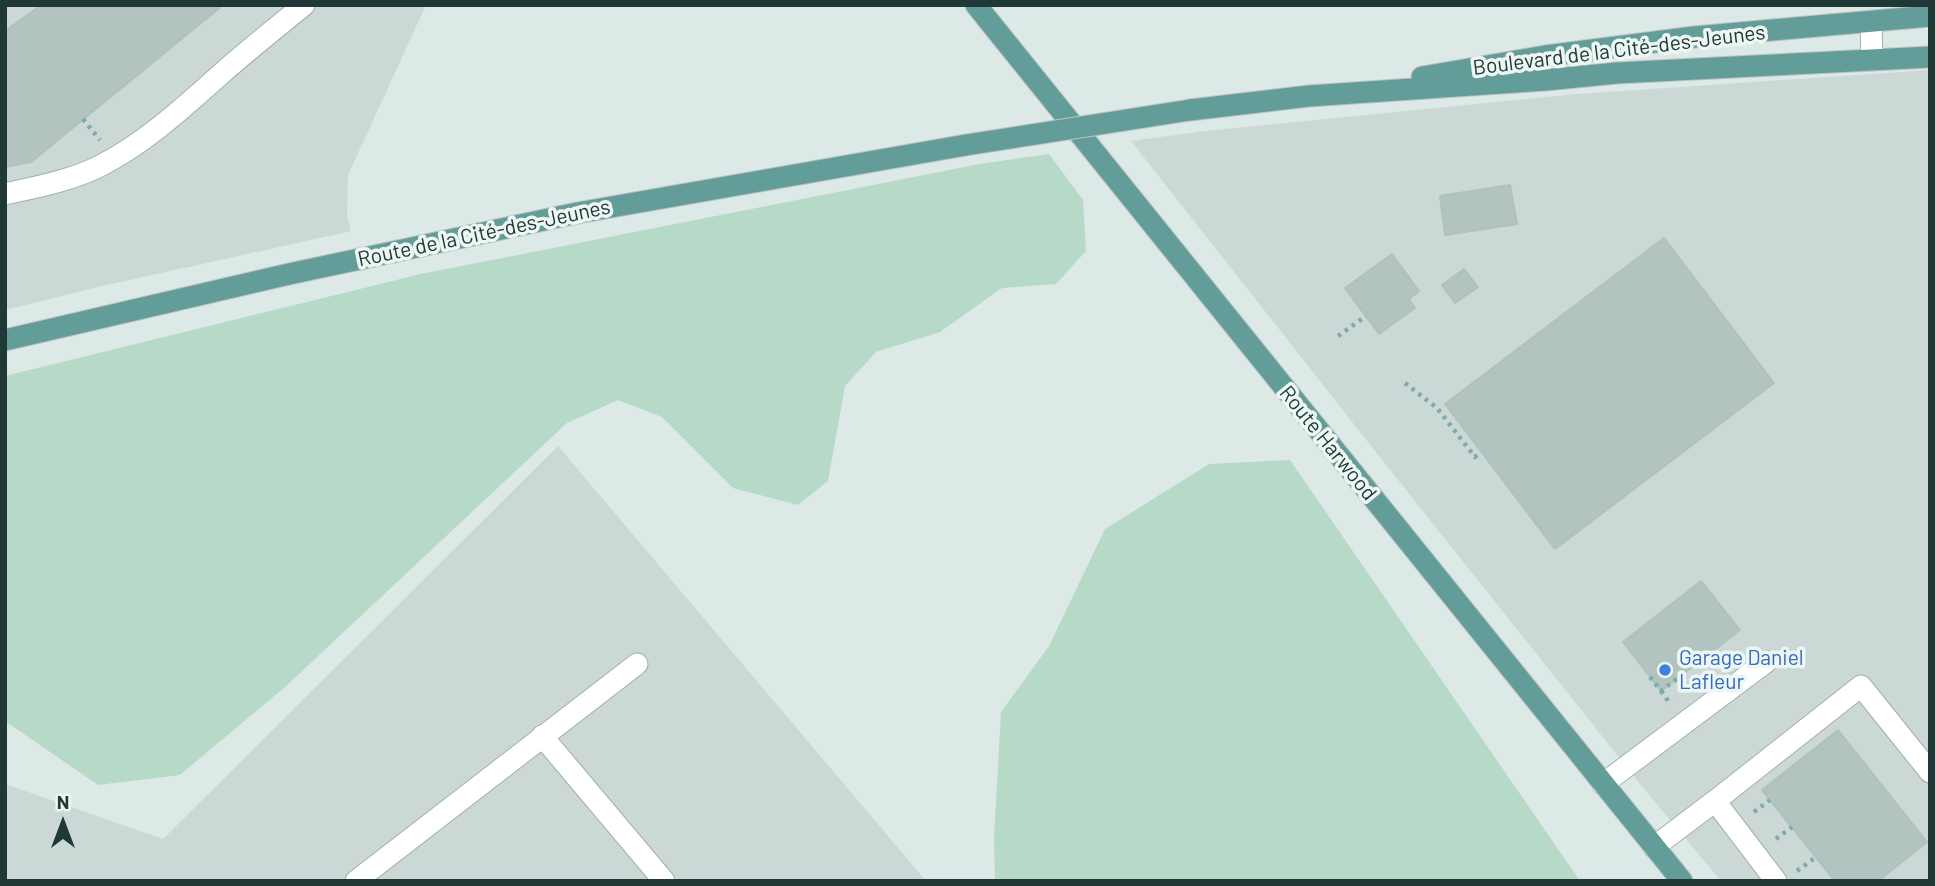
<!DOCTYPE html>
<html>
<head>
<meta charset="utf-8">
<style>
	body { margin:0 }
	#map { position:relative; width:1935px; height:886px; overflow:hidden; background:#dde9e6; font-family:Barlow,sans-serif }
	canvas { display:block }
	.frame { position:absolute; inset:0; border:7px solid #203836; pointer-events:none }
	.north { position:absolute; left:28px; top:788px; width:70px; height:70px; -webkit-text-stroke:5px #edf6f3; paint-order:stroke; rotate:0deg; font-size:19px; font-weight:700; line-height:28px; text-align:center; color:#203836 }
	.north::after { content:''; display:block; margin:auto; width:24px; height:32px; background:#203836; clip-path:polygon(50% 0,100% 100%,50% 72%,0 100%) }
</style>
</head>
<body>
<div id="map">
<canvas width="1935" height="886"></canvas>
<div class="frame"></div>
<div class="north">N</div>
</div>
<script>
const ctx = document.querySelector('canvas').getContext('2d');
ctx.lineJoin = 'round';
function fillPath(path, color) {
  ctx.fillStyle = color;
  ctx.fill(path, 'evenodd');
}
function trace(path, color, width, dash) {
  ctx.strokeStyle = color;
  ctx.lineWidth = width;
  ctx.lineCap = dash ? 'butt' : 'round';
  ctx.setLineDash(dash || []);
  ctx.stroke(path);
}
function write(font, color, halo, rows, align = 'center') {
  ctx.font = font + ' Barlow,sans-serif';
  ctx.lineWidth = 7;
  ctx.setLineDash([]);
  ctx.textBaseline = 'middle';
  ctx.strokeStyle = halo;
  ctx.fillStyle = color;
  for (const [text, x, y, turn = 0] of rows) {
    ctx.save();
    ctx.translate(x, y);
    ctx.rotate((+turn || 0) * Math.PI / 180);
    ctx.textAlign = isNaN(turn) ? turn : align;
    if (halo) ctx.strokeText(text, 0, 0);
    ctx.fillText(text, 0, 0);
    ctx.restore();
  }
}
const built = new Path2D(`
	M5 5H426L348 175 347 216 351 231 98 287 5 310Z
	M1930 70V881H1721L1641 785 1379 456 1131 141 1205 131 1577 94Z
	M558 446 926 881H5V784L163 839Z`);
const green = new Path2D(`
	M1049 154 1083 200 1086 251 1056 284 1002 288 940 332 876 352 845 386 828 481 798 505 733 488 662 417 618 400 567 423 285 687 180 775 98 785 5 721V376L421 274 980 164Z
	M1290 460 1580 881H995L994 837 1001 712 1049 646 1105 529 1209 464Z`);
const building = new Path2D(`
	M41 5H223L31 162 5 167V31Z
	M1510 185 1517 224 1445 235 1440 196Z
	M1664 238 1774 383 1555 549 1445 404Z
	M1392 254 1419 291 1409 299 1415 308 1379 334 1345 288Z
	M1464 269 1478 287 1455 303 1442 285Z
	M1701 581 1740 630 1661 691 1623 642Z
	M1838 730 1927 842 1878 881H1835L1762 790Z`);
const path = new Path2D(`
	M83 119 100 140
	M1338 336 1366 316
	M1405 383 1437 408 1475 457 1480 452
	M1650 677 1661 691 1678 678
	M1661 691 1671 705
	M1754 812 1770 800
	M1776 839 1792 827
	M1797 871 1816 857`);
const minor = new Path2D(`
	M1871 21 1872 60
	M5 194C36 187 69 181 98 167 144 144 183 108 221 74 248 50 276 28 304 5
	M542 736 664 881
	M1603 784 1766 662
	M1715 801 1861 686 1930 772
	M1654 847 1715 801 1776 881
	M356 881 637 664`);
const major = new Path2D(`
	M976 5 1682 881
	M1422 77 1545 56 1694 37 1930 16
	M1190 110 1309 96 1546 80 1617 73 1930 57
	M5 340 289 274 577 213 966 145`);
const majorBridge = new Path2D(`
	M966 145 1190 110`);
const markers = [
	[1665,670,7,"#3f7fe0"]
];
const streetNames = [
	["Boulevard de la Cité-des-Jeunes",1619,50,-7],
	["Route de la Cité-des-Jeunes",484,233,-12],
	["Route Harwood",1328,443,51]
];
const shopNames = [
	["Garage Daniel",1679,658],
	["Lafleur",1679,682]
];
fillPath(built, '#ccd8d5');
fillPath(green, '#b6dac7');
fillPath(building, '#b3c3bf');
trace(building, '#b0c2be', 2);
trace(minor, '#a1b0ae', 23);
trace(major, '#bcc3c3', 23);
trace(path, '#7eaca6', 4.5, [3.5, 5]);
trace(minor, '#fff', 21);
trace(major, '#639d99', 21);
trace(majorBridge, '#bcc3c3', 23, []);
trace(majorBridge, '#639d99', 21);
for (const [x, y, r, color] of markers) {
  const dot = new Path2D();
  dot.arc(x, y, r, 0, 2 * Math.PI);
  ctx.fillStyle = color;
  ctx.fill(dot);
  trace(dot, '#edf6f3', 2.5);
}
write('21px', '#203836', '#edf6f3', streetNames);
write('21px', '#366cbe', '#edf6f3', shopNames, 'left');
</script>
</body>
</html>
